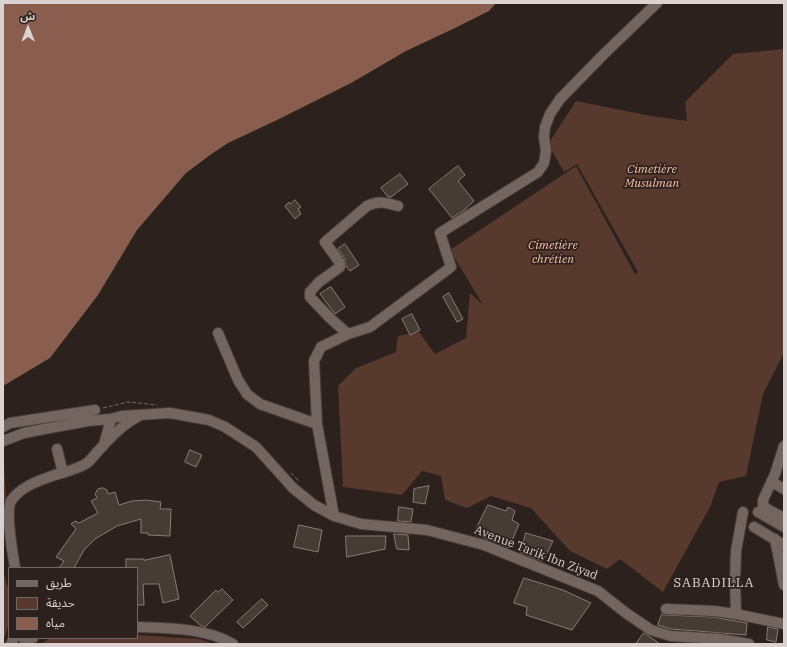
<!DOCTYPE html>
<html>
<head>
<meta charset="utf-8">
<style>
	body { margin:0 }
	#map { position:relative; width:787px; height:647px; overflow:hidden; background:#2c211d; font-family:"IBM Plex Serif","Noto Sans Arabic",serif }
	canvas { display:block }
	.frame { position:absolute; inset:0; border:4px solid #dbd3d1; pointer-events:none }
	.legend { position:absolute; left:8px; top:567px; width:130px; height:72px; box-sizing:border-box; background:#2c211d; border:1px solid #726865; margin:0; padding:5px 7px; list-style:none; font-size:12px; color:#dbd3d1 }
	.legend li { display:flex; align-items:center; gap:8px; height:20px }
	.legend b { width:20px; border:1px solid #726865 }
	.north { position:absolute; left:8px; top:8px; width:40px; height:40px; -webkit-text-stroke:3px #2c211d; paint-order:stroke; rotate:359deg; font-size:11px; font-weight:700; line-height:16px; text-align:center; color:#dbd3d1 }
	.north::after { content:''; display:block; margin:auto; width:14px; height:18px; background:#dbd3d1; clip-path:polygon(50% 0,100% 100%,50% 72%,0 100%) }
</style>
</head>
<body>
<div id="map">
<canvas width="787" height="647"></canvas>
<div class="frame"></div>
<ul class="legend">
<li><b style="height:5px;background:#736661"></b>طريق</li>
<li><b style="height:11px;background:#57392d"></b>حديقة</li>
<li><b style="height:11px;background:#895e4e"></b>مياه</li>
</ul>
<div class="north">ش</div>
</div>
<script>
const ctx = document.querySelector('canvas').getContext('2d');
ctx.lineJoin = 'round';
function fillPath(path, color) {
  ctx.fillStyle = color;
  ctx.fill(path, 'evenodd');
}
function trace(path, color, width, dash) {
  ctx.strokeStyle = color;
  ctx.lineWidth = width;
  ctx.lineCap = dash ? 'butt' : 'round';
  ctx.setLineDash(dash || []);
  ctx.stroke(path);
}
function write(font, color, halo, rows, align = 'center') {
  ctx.font = font + ' "IBM Plex Serif",serif';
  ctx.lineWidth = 3.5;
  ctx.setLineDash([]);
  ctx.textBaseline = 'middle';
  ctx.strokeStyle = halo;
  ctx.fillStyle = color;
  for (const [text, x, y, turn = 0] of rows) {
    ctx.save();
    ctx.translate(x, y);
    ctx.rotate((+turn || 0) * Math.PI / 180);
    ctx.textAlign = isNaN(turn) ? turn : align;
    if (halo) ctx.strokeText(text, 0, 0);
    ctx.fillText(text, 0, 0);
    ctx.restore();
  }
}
const green = new Path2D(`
	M784 49V353L763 394 746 476 719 482 710 507 663 592 620 559 607 569 570 551 531 508 491 496 467 508 445 500 441 476 422 471 402 495 343 487 338 386 356 368 396 352 398 336 419 332 435 354 466 338 470 293 483 305 450 250 576 166 635 274 638 272 577 164 564 172 548 144 576 101 651 116 687 121 685 102 733 54Z
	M3 464H4L6 498 3 508Z
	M3 571C5 578 8 586 9 593 10 607 10 629 3 641Z
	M137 635 200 639 213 644H40L51 638H137Z`);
const water = new Path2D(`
	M3 3H496L489 11 455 28 406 51 351 83 277 120 228 143 210 155 186 173 137 230 98 295 50 358 3 386Z`);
const building = new Path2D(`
	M458 166 465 175 458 181 474 201 465 209H466L452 218 429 189Z
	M400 174 408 184 391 197H388L381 188Z
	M295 200 301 207 298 209 301 214 295 219 285 206 289 202 290 204Z
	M345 244 359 265 350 271 346 266 345 259 338 249Z
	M331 287 345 307 335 314 320 294Z
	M449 293 463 319 457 322 443 297Z
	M412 314 420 330 410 335 402 319Z
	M190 450 202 455 196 467 185 462Z
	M429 486 425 504 413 502 414 489Z
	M103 488 107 490 108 494 115 492 119 505 132 501 146 500 161 502 160 509H171L170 536 148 535V533H141V519L117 526 95 539 84 550 74 568H59L64 561 56 557 76 529 71 524 75 521 79 523 98 513 91 501 97 498 95 494 98 489Z
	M488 505 506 511 508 507 515 511 512 520 519 524 509 548 474 534Z
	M399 507 413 509 411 522 398 521Z
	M299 525 322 530 318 552 294 547Z
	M526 533 553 541 543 561 521 553Z
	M394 534 408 535 409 550 397 549Z
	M346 536H386L385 549 347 557Z
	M170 555 179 599 163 603 159 584H143L144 605H137V568H126V559H144V560Z
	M524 578 563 590 591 603 572 630 526 615 527 607 514 603Z
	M222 589 233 600 205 627 200 625 190 616 216 590 218 592Z
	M262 599 268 605 243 628 237 622Z
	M662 614 666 615 713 617 747 623 746 635 671 629 658 625Z
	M768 627 778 629 776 642 767 640Z
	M644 633 660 644H636Z`);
const path = new Path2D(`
	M103 408 128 402 157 405
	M291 473 300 482`);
const minor = new Path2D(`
	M218 333 238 380 247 394 260 404 317 424
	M348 334 331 319 310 297V292L319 282 340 267V263L325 242 367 206C379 200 386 203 398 206
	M3 427 10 423 95 410
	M3 441 24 433 44 429 88 421 110 419 122 416 170 413 209 420 225 427 256 447 293 488 314 505 334 516 361 524 427 530 484 545 598 591 626 613 651 630 671 636 720 639 749 644
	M104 444 110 423V419
	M784 446 775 474 763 500V505L767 509 784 518
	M57 449 63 473
	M772 482 784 489
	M758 512 784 527
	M334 516 317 424 314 361 321 347 348 334 370 327 451 267 440 233 538 172 544 163 546 151 544 137 545 127 550 114 560 99 604 54 657 3
	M754 527 784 545
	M775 539 784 585
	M15 568C13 555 5 512 11 501 20 487 38 481 52 476 63 472 77 470 87 463 91 460 95 454 99 450 111 437 123 424 139 416
	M666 609 714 611 736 614 784 624
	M736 614 735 580 736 551 743 512
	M137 627C168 628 207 628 233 644
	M23 638 28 639 33 638
	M11 644 14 638`);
const parkNames = [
	["Cimetière",652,170],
	["Musulman",652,184],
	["Cimetière",553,246],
	["chrétien",553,260]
];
const streetNames = [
	["Avenue Tarik Ibn Ziyad",536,553,21]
];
const neighbourhoodNames = [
	["SABADILLA",714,583]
];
fillPath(green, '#57392d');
fillPath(water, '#895e4e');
fillPath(building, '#473b36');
trace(building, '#897c77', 1);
trace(minor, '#483e3c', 12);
trace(path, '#756b68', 1, [4, 2]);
trace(minor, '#736661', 10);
write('italic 12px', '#f9c0aa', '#2c211d', parkNames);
write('12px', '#dbd3d1', '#2c211d', streetNames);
ctx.letterSpacing = '1px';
write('13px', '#e3d4ce', '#2c211d', neighbourhoodNames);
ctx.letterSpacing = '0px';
</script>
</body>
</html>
